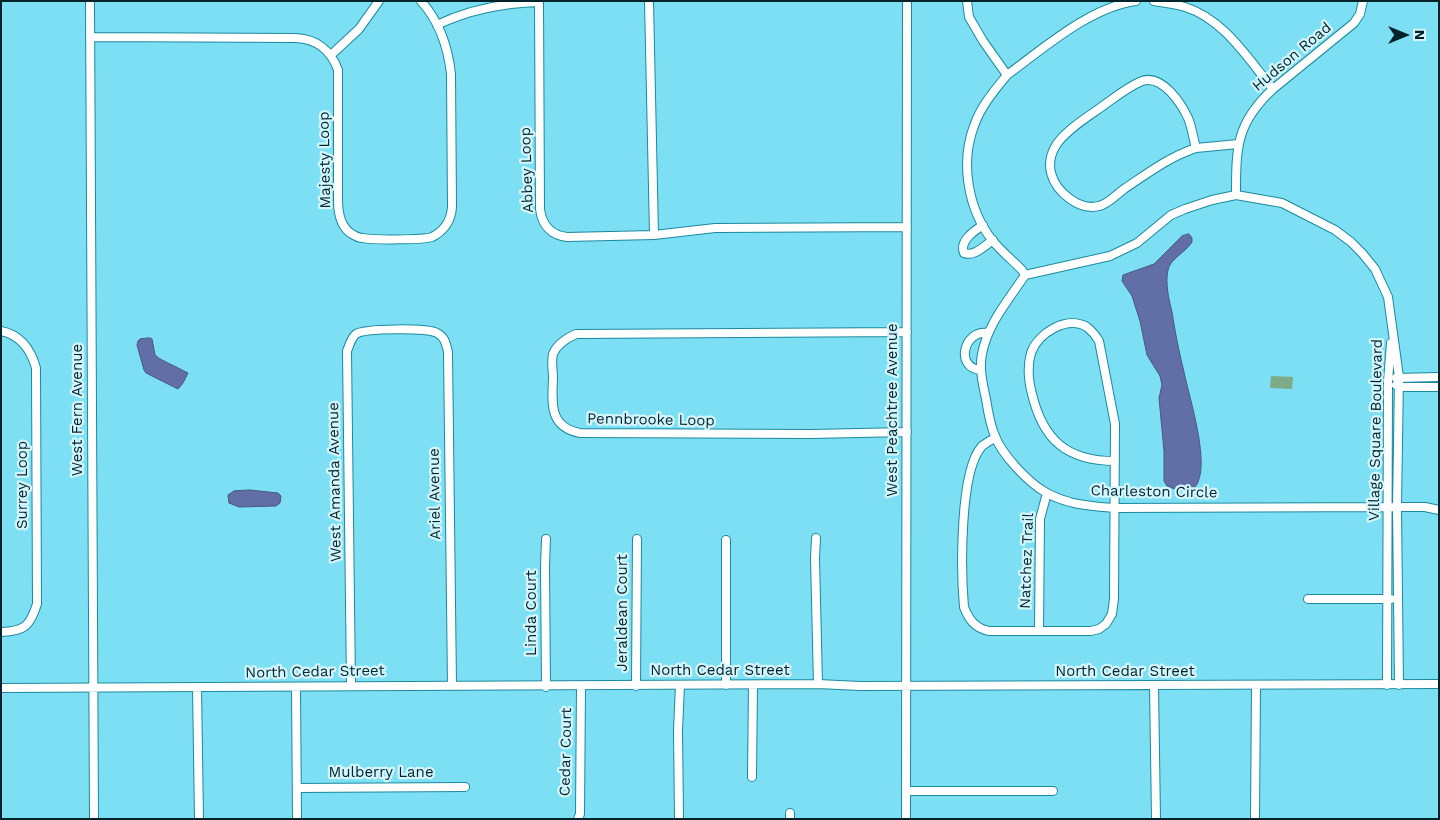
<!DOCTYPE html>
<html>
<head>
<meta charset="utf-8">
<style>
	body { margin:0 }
	#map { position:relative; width:1440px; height:820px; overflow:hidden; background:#7ddff3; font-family:"Work Sans",sans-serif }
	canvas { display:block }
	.frame { position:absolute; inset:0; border:2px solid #03232a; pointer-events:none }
	.north { position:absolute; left:1380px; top:10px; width:50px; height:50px; -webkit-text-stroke:4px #d3f6fe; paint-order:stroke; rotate:90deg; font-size:14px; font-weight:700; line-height:20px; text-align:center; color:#03232a }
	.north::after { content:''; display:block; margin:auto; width:18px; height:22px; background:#03232a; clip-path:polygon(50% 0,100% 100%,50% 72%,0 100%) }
</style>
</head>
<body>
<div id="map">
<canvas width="1440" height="820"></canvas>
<div class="frame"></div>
<div class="north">N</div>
</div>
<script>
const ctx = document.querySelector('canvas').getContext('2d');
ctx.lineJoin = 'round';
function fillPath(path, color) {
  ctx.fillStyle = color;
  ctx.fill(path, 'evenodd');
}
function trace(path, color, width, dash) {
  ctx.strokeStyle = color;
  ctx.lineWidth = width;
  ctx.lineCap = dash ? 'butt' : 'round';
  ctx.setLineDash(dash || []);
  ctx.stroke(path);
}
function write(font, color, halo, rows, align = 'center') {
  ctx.font = font + ' "Work Sans",sans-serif';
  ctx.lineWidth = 4.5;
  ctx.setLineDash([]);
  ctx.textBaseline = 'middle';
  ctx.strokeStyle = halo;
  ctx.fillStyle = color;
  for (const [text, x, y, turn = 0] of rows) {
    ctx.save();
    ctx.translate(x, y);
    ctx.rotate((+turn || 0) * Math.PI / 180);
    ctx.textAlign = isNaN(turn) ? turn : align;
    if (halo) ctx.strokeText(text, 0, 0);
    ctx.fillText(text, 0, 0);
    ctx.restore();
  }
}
const green = new Path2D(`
	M1271 376 1293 377 1292 389 1270 388Z`);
const water = new Path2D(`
	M1189 234 1192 238V242C1186 252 1170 259 1168 270 1165 283 1169 300 1172 312 1175 332 1179 352 1184 372 1189 397 1212 467 1195 487L1175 489 1167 486 1164 481V451L1159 398 1162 385 1160 376 1147 355 1140 321 1132 296 1122 281 1123 275 1154 264 1182 236Z
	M150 338 152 339 155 355 160 359 188 373 183 383 178 389 146 373 144 370 137 345 138 341 140 339Z
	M250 490 278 493 281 496 280 503 276 506 239 507 229 503 228 495 234 491Z`);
const minor = new Path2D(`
	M90 1 94 819
	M539 1 540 209C542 225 551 235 567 237L654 235 715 228 907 227
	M649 1 654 235
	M967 1 969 17 983 41 1007 75C1044 48 1090 7 1136 1
	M1154 1C1164 3 1175 4 1185 7 1224 19 1248 59 1273 89
	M437 25C470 9 503 3 539 2
	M90 37 296 38C316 39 331 50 338 70V200C338 213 340 227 352 234 355 236 359 238 363 238 371 240 425 240 432 237 444 231 451 221 452 207L451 74C448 47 439 21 421 1
	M331 55 359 29 379 1
	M1007 75C994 91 981 106 974 126 960 163 968 209 992 240 1001 251 1012 260 1022 270L1025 275
	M1196 148C1169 157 1148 173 1124 189 1117 194 1108 204 1099 206 1079 211 1056 192 1051 173 1049 164 1051 154 1055 147 1062 133 1087 117 1100 108 1113 99 1127 87 1142 81 1162 74 1181 103 1188 118 1192 127 1193 138 1196 148L1238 144
	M1236 195C1236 148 1236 123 1273 89L1354 23 1360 14 1363 1
	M983 225C974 231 959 241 964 253 974 257 984 246 993 240
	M1 331C21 335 31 350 36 368L37 604C30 626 25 631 1 632
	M981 370C954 368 964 329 988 333
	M1396 378 1439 377
	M1396 385 1399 387H1439
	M907 432 811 434 580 433C549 427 552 404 553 378 553 371 551 361 553 354 557 344 567 338 576 334L907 332
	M995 438C991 440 986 443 982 446 959 471 961 573 964 607 969 620 975 628 989 631H1091L1099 629 1106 624 1112 614 1114 599 1115 424 1099 341C1096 336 1092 331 1087 327 1067 315 1038 333 1031 353 1027 367 1028 379 1032 394 1043 440 1067 461 1115 461
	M816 538 815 558 818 684
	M1308 599H1391
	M1039 631 1040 519 1047 493
	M726 685V540
	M1387 685 1388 381 1391 343
	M1399 685 1397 507 1399 377 1388 297 1375 269 1362 253 1351 242 1335 230 1282 203 1236 195 1212 200 1185 209 1171 215 1137 243 1110 256 1025 275C1008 301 988 323 982 354 979 369 983 385 986 399 988 412 990 425 995 436 1002 455 1028 482 1045 492 1052 496 1062 500 1070 502 1084 506 1100 507 1115 508L1397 507H1425L1439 510
	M351 686 347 351C350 344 351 338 356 334 365 328 427 328 437 333 445 337 446 344 448 352L452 686
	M636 686 637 539
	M1154 686 1156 819
	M197 687 199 819
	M296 687 297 819
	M546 687 545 566 546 539
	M1 688 818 684 860 686 1439 684
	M752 777 753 685
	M297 788 465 787
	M906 791H1053
	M578 819 580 814 581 686
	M679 819 678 730 680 685
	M790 819V813
	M906 819 907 1
	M1255 819 1256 686`);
const streetNames = [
	["Hudson Road",1292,57,-40],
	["Majesty Loop",325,160,-91],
	["Abbey Loop",527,170,-92],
	["West Fern Avenue",78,410,-90],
	["West Peachtree Avenue",893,410,-90],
	["Pennbrooke Loop",651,420,1],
	["Village Square Boulevard",1376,430,-89],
	["West Amanda Avenue",335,482,-91],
	["Surrey Loop",23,485,-90],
	["Charleston Circle",1154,492,1],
	["Ariel Avenue",435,494,-91],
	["Natchez Trail",1027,561,-88],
	["Linda Court",532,613,-90],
	["Jeraldean Court",623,613,-90],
	["North Cedar Street",720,671],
	["North Cedar Street",315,672,-1],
	["North Cedar Street",1125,672],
	["Cedar Court",566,752,-89],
	["Mulberry Lane",381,773]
];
fillPath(green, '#7dab8a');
fillPath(water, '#616fa6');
trace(water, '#455881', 1);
trace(minor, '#1b8a9d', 10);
trace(minor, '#fff', 8);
write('15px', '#03232a', '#d3f6fe', streetNames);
</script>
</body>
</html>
